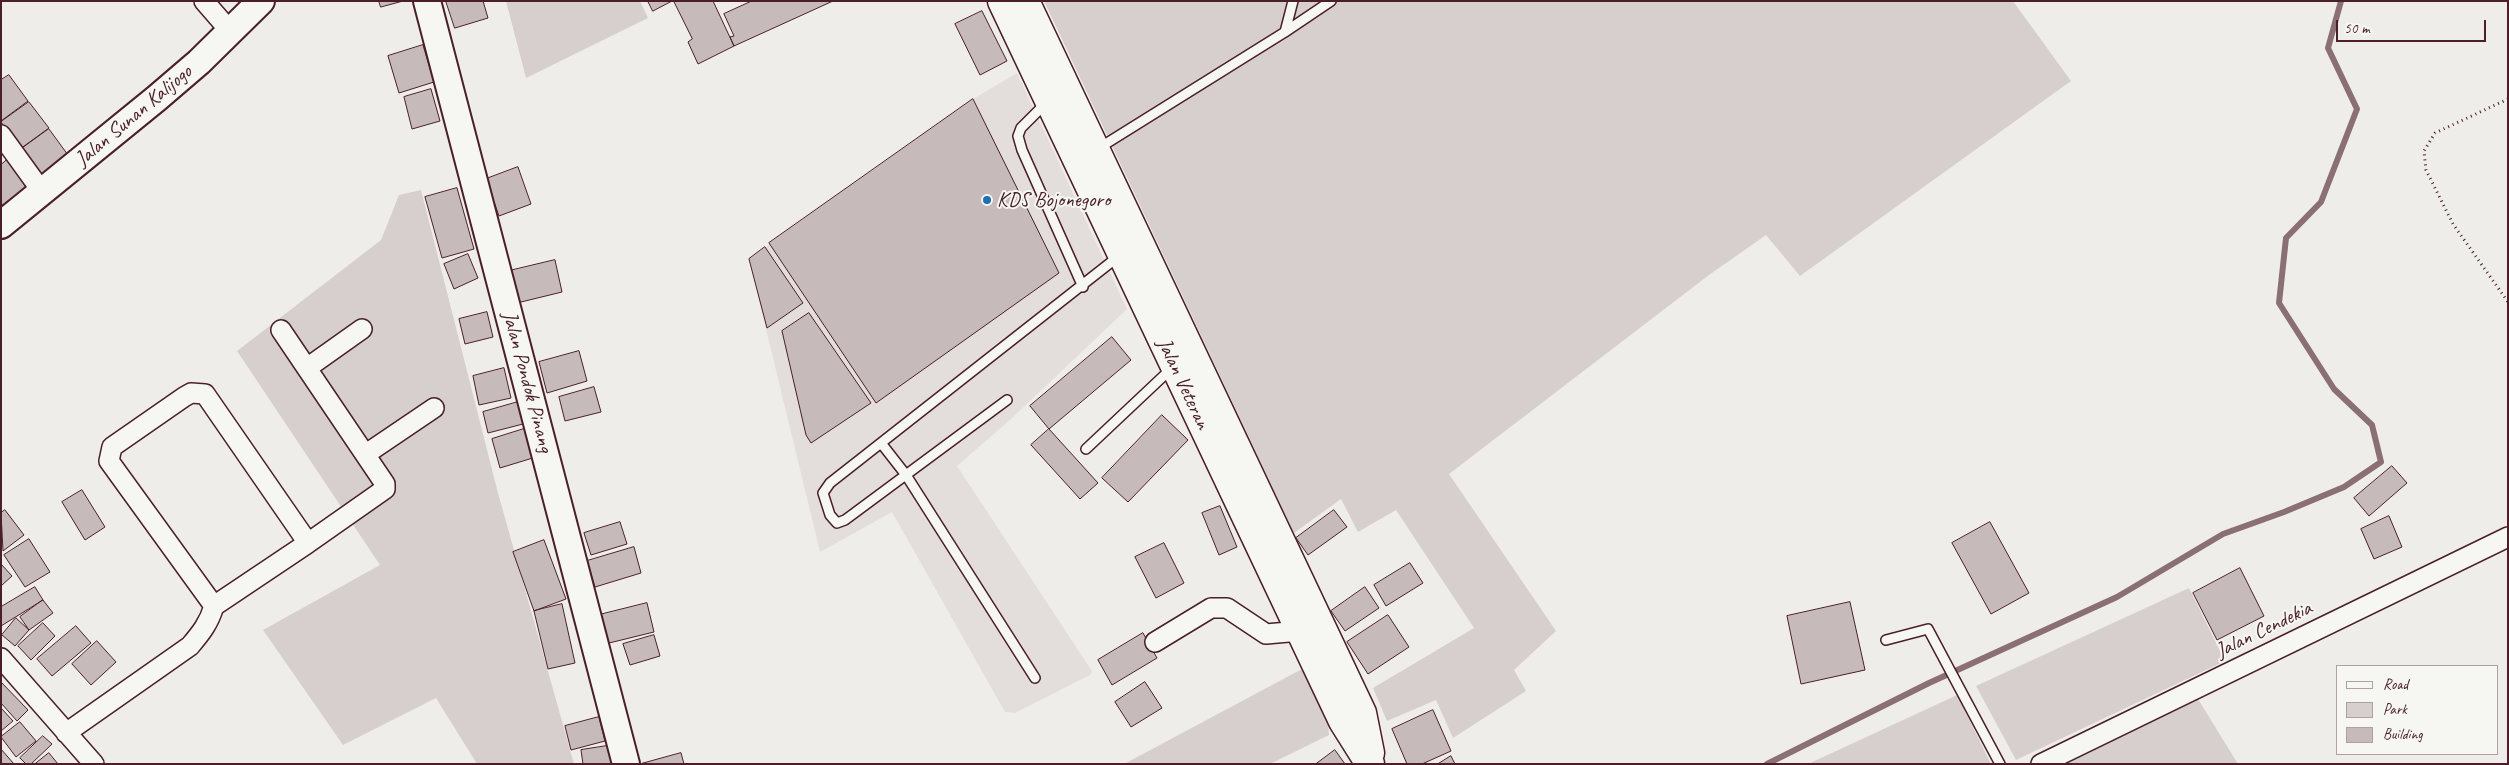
<!DOCTYPE html>
<html>
<head>
<meta charset="utf-8">
<style>
	body { margin:0 }
	#map { position:relative; width:2509px; height:765px; overflow:hidden; background:#efedea; font-family:Caveat,sans-serif }
	canvas { display:block }
	.frame { position:absolute; inset:0; border:2px solid #4a1f2b; pointer-events:none }
	.legend { position:absolute; left:2336px; top:665px; width:162px; height:90px; box-sizing:border-box; background:#f6f6f2; border:1px solid #b1a0a2; margin:0; padding:6px 9px; list-style:none; font-size:15px; color:#4a1f2b }
	.legend li { display:flex; align-items:center; gap:10px; height:25px }
	.legend b { width:25px; border:1px solid #b1a0a2 }
	.scale { position:absolute; left:2336px; top:20px; width:150px; height:22px; box-sizing:border-box; border:2px solid #4a1f2b; border-top:0; padding-left:6px; font-size:15px; line-height:18px; white-space:nowrap; color:#4a1f2b; -webkit-text-stroke:4px #f6f6f2; paint-order:stroke }
</style>
</head>
<body>
<div id="map">
<canvas width="2509" height="765"></canvas>
<div class="frame"></div>
<ul class="legend">
<li><b style="height:6px;background:#f6f6f2"></b>Road</li>
<li><b style="height:14px;background:#d7cfce"></b>Park</li>
<li><b style="height:14px;background:#c6babb"></b>Building</li>
</ul>
<div class="scale">50 m</div>
</div>
<script>
const ctx = document.querySelector('canvas').getContext('2d');
ctx.lineJoin = 'round';
function fillPath(path, color) {
  ctx.fillStyle = color;
  ctx.fill(path, 'evenodd');
}
function trace(path, color, width, dash) {
  ctx.strokeStyle = color;
  ctx.lineWidth = width;
  ctx.lineCap = dash ? 'butt' : 'round';
  ctx.setLineDash(dash || []);
  ctx.stroke(path);
}
function write(font, color, halo, rows, align = 'center') {
  ctx.font = font + ' Caveat,sans-serif';
  ctx.lineWidth = 4;
  ctx.setLineDash([]);
  ctx.textBaseline = 'middle';
  ctx.strokeStyle = halo;
  ctx.fillStyle = color;
  for (const [text, x, y, turn = 0] of rows) {
    ctx.save();
    ctx.translate(x, y);
    ctx.rotate((+turn || 0) * Math.PI / 180);
    ctx.textAlign = isNaN(turn) ? turn : align;
    if (halo) ctx.strokeText(text, 0, 0);
    ctx.fillText(text, 0, 0);
    ctx.restore();
  }
}
const built = new Path2D(`
	M1017 73 1127 309 1011 419 957 466 1092 671 1090 675 1015 713 1005 712 892 512 820 552 749 259 973 99Z`);
const green = new Path2D(`
	M506 1H640L648 18 526 78Z
	M1044 1H2013L2071 81 1800 276 1766 235 1709 275 1449 474 1556 631 1514 670 1526 691 1453 738 1436 700 1387 721 1373 688 1474 628 1396 510 1358 532 1341 499 1294 533Z
	M421 190 498 493 574 764H477L436 698 343 745 263 630 380 565 237 351 381 240 399 195Z
	M2189 588 2225 661 2016 760 1976 686Z
	M1302 669 1328 722 1329 735 1270 764 1126 763Z
	M1957 695 1991 764H1808Z
	M2198 699 2238 764H2063Z`);
const stream = new Path2D(`
	M1767 764 1929 683 2117 597 2223 534 2284 512 2344 487 2381 462 2372 425 2334 389 2279 303 2286 238 2321 202 2357 109 2328 48 2341 1`);
const building = new Path2D(`
	M379 1H403L381 7Z
	M446 1H483L488 18 455 28Z
	M648 1H672L653 11Z
	M674 1H713L734 46 698 64 688 42 692 39Z
	M752 1H833L734 46 730 37 734 36 724 14Z
	M982 11 1007 61 980 75 955 24Z
	M423 45 434 82 399 93 388 56Z
	M9 75 28 101 1 121V80Z
	M431 89 440 121 412 129 404 97Z
	M973 99 1059 273 876 403 769 243Z
	M29 102 49 128 20 149 1 122Z
	M49 129 68 155 40 176 20 150Z
	M8 159 28 186 1 206V165Z
	M518 167 531 204 499 216 486 179Z
	M457 188 474 249 442 258 425 197Z
	M765 247 803 303 767 328 749 259Z
	M468 254 478 278 454 289 444 264Z
	M555 260 562 292 517 303 509 271Z
	M487 312 493 337 465 344 459 319Z
	M809 313 871 403 811 443 806 435 782 331Z
	M1112 337 1131 360 1049 429 1030 406Z
	M579 351 587 381 547 393 539 362Z
	M504 368 511 398 479 405 473 376Z
	M594 387 601 412 565 421 559 397Z
	M518 402 523 424 488 433 483 412Z
	M1162 415 1188 440 1128 502 1102 478Z
	M527 428 536 457 500 468 492 439Z
	M1049 429 1098 483 1080 499 1031 445Z
	M2392 466 2407 483 2369 516 2354 498Z
	M82 490 105 527 85 540 62 502Z
	M1220 506 1237 547 1219 555 1202 513Z
	M5 510 24 535 3 551 1 513Z
	M1334 510 1347 527 1308 555 1296 538Z
	M2389 516 2402 547 2374 559 2361 529Z
	M620 522 627 544 591 555 584 533Z
	M1990 522 2029 593 1991 614 1952 543Z
	M29 539 50 572 25 587 4 555Z
	M544 540 566 599 534 611 513 552Z
	M1164 543 1184 583 1156 598 1135 557Z
	M634 547 641 573 595 587 587 561Z
	M1410 563 1423 583 1386 606 1374 585Z
	M1 564 12 576 1 586Z
	M2240 568 2264 616 2217 640 2193 593Z
	M35 587 43 600 1 626V607Z
	M1365 587 1379 608 1345 631 1331 611Z
	M43 600 53 613 29 630 20 617Z
	M1850 602 1865 670 1801 684 1787 616Z
	M647 603 654 632 605 644 599 615Z
	M562 604 575 663 548 669 534 611Z
	M1388 615 1409 647 1368 674 1347 642Z
	M16 618 29 630 15 646 2 635Z
	M43 623 55 636 31 660 18 646Z
	M76 626 91 643 52 676 37 659Z
	M1143 633 1157 658 1112 685 1098 660Z
	M654 635 660 656 630 665 623 644Z
	M97 641 116 662 91 685 72 664Z
	M1 682 28 710 17 721 1 703Z
	M1145 682 1162 708 1131 727 1115 702Z
	M1 708 13 721 1 731Z
	M1433 710 1451 751 1422 764H1407L1392 729Z
	M599 717 605 741 571 750 565 726Z
	M20 722 36 741 16 757 1 737Z
	M43 736 52 744 31 764H26L20 758Z
	M613 745 616 764H583L581 750Z
	M1 749 14 764H1Z
	M1335 750 1345 764H1316Z
	M49 753 58 764H35Z
	M681 753 684 764H640Z
	M1451 756 1455 764H1438Z`);
const path = new Path2D(`
	M2508 99 2435 133 2424 151 2426 170 2453 224 2508 302`);
const lane = new Path2D(`
	M1285 32 1293 1
	M1047 102 1021 128 1018 136 1022 150 1083 287
	M1099 148 1285 32 1331 1
	M1007 400 845 520 837 523 830 515 823 493 830 483 1119 256
	M881 443 906 475 1035 678
	M1086 449 1172 368
	M1886 640 1928 629 2000 764`);
const street = new Path2D(`
	M204 1 230 31
	M1 135 43 193
	M281 330 385 484V489L308 543
	M307 368 362 329
	M366 454 434 408
	M1155 642 1211 608H1227L1266 634 1300 631
	M1 658 94 764
	M66 733 190 646C201 633 209 623 214 606L109 461 112 447 184 397 191 393 205 394 308 543 214 606
	M2041 764 2508 537`);
const secondary = new Path2D(`
	M427 1 626 764
	M1 225 157 98 199 62 261 1`);
const primary = new Path2D(`
	M1002 1 1343 721 1370 764
	M1025 1 1362 713 1370 753`);
const markers = [
	[987,200,5,"#1f6fb2"]
];
const streetNames = [
	["Jalan Sunan Kalijogo",134,116,-40],
	["Jalan Pondok Pinang",527,382,75],
	["Jalan Veteran",1183,384,65],
	["Jalan Cendekia",2264,630,-26]
];
const poiNames = [
	["KDS Bojonegoro",997,200]
];
fillPath(built, '#e3dedc');
fillPath(green, '#d7cfce');
trace(stream, '#8a6f74', 6);
fillPath(building, '#c6babb');
trace(building, '#4a1f2b', 1);
trace(lane, '#4a1f2b', 12);
trace(street, '#4a1f2b', 22);
trace(secondary, '#4a1f2b', 30);
trace(primary, '#4a1f2b', 31);
trace(path, '#4a1f2b', 3, [1, 4]);
trace(lane, '#f6f6f2', 9);
trace(street, '#f6f6f2', 19);
trace(secondary, '#f6f6f2', 26);
trace(primary, '#f6f6f2', 28);
for (const [x, y, r, color] of markers) {
  const dot = new Path2D();
  dot.arc(x, y, r, 0, 2 * Math.PI);
  ctx.fillStyle = color;
  ctx.fill(dot);
  trace(dot, '#f6f6f2', 2);
}
write('21px', '#4a1f2b', '#f6f6f2', streetNames);
write('21px', '#4a1f2b', '#f6f6f2', poiNames, 'left');
</script>
</body>
</html>
